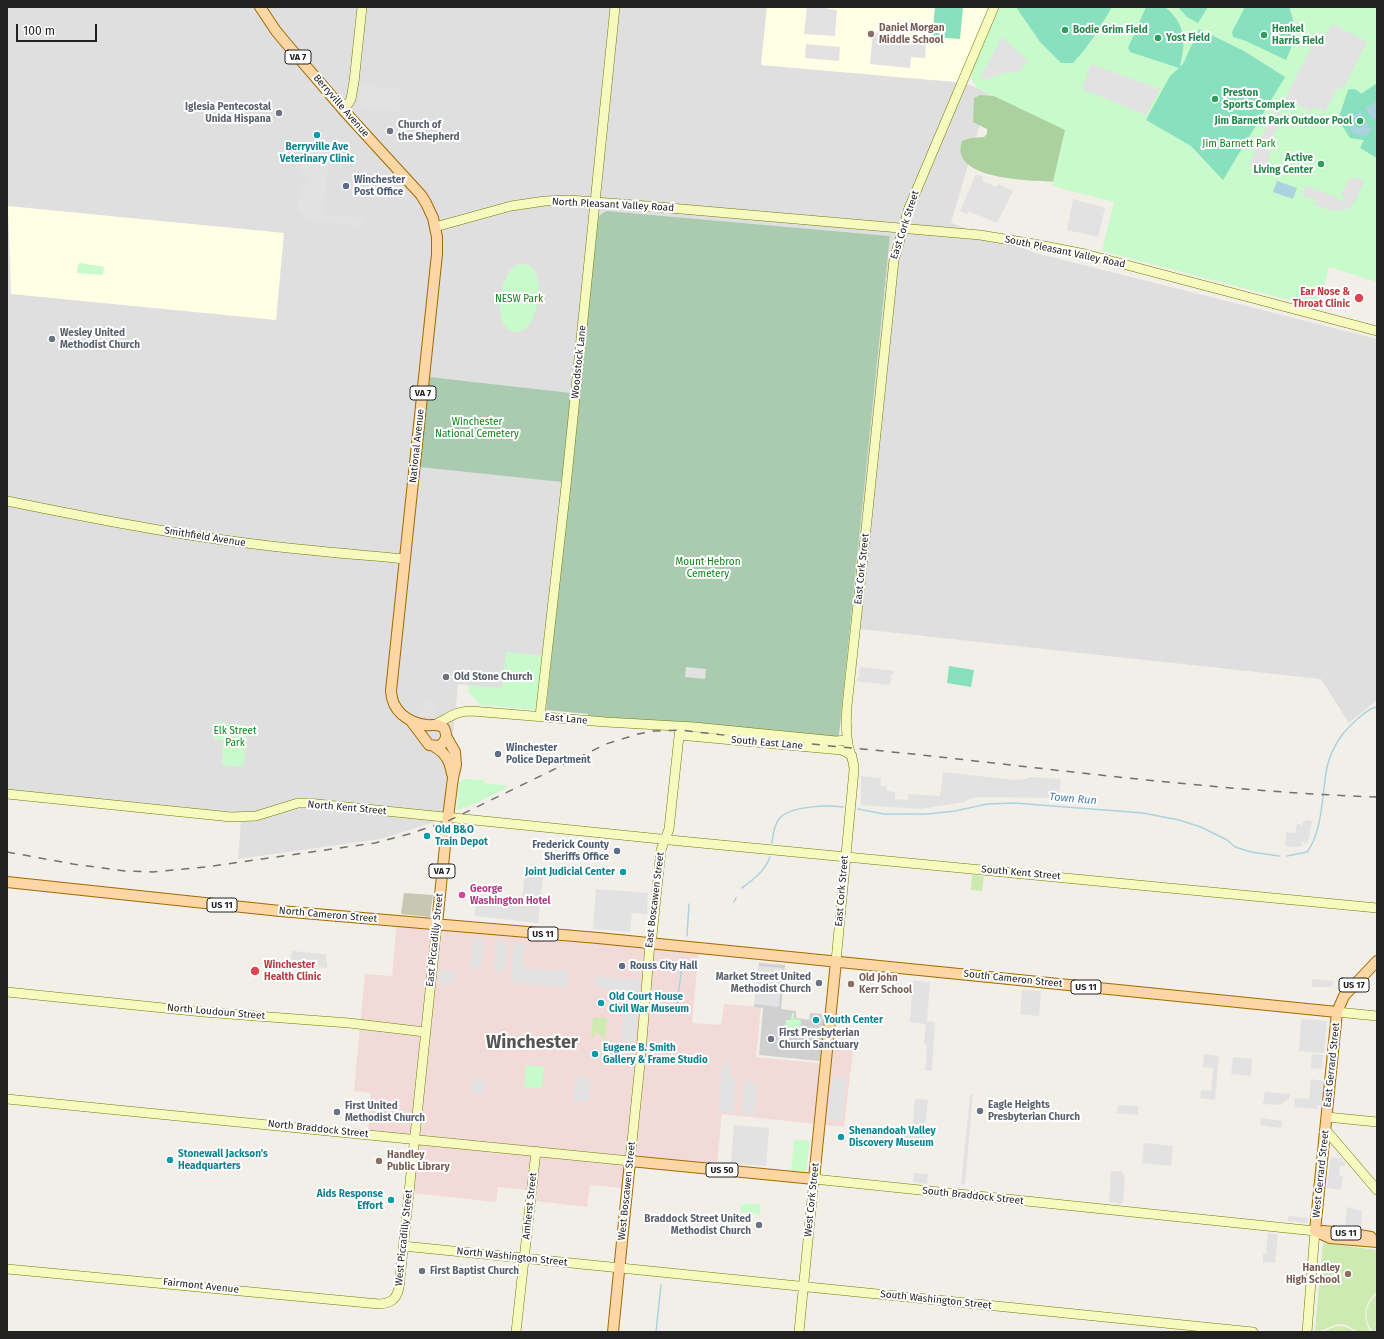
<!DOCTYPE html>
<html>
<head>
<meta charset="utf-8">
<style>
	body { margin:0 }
	#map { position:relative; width:1384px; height:1339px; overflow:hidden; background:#f2efe9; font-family:"Fira Sans",sans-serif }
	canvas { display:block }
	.frame { position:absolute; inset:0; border:8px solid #222; pointer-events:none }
	.scale { position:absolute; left:16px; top:24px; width:81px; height:18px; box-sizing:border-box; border:2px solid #222; border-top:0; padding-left:5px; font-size:12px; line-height:14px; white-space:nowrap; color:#222; -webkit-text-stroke:3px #fff; paint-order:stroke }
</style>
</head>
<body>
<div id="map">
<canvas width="1384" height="1339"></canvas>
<div class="frame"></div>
<div class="scale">100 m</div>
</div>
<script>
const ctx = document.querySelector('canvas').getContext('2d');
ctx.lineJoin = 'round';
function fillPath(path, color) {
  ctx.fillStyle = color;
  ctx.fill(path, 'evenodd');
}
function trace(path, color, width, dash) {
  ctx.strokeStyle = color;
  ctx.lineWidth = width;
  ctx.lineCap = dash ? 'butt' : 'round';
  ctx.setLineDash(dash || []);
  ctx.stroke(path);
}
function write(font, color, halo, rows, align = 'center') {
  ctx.font = font + ' "Fira Sans",sans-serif';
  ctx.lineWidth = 4;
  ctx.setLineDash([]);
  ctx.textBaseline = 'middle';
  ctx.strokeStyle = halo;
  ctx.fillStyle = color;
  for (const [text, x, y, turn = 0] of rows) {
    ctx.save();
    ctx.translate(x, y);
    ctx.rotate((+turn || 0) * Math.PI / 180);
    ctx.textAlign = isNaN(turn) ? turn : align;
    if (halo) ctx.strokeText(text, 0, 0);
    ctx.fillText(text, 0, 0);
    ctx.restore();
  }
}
const residential = new Path2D(`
	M7 7H767L761 65 941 81 962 82 977 88 989 94 951 223 1036 253 1377 339V700L1349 723 1321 679 850 628 890 236 607 211 604 212 596 227 551 657 506 652 502 689 458 684 445 819 380 839 238 859 241 822 7 797Z`);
const commercial = new Path2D(`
	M397 922 699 951 692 1023 721 1025 724 1004 761 1007 756 1057 828 1064 831 1039 854 1042 844 1127 722 1114 717 1164 626 1154 622 1188 590 1185 587 1207 536 1201 537 1191 498 1187 496 1202 411 1193 417 1137 368 1132 371 1093 354 1091 365 974 392 976Z`);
const education = new Path2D(`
	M767 7H990L958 82 761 65Z
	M8 206 284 233 276 320 11 294Z`);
const religious = new Path2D(`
	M759 963 785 965 781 1009 796 1011V1018L809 1020 810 1013 825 1014 820 1061 759 1055 763 1008 754 1007Z`);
const construction = new Path2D(`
	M404 893 433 895 430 917 401 914Z`);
const grass = new Path2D(`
	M972 875 984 876 982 891 971 890Z
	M593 1017 607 1018 605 1038 600 1037 601 1033H594V1037H591Z
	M1323 1243 1377 1250V1292C1363 1303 1363 1317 1370 1332 1366 1332 1361 1333 1357 1331 1351 1328 1347 1324 1340 1324 1330 1325 1324 1332 1315 1331Z
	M1377 1294V1332H1373C1363 1320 1365 1304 1377 1294Z
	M1338 1326 1346 1327 1356 1332H1324L1329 1329Z`);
const forest = new Path2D(`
	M980 95 996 96 1073 126 1056 182C1033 180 948 181 962 141L971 138 984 137 987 134V129L973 122 974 98Z`);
const cemetery = new Path2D(`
	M607 211 890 236 839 735 838 737 588 717V714L546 710 596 227C598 219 598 214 607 211Z
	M429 377 571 393 562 482 420 467Z`);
const park = new Path2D(`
	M1000 7H1377V282L1329 267 1319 308 1102 251 1114 202 1052 186 1065 130 977 88 970 76Z
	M81 263 104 267 103 275 77 273 78 264Z
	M518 264C521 264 525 264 528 265 549 272 537 342 511 331 492 322 500 273 518 264Z
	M506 652 544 656 539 706 535 710 481 705 468 692 469 685 502 688Z
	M215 722 244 725 247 729 244 764 241 767 222 765 223 740 214 739Z
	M466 779 484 780V783L510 786 479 802 457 810 459 782Z
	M792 1013H794V1019L801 1020 800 1031 785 1029 786 1020H791Z
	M526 1065 544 1067 542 1088 524 1087Z
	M794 1139 810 1141 806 1172 791 1171Z
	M745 1203 761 1205 760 1214 740 1212 741 1205H745Z`);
const pitch = new Path2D(`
	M935 7H963L960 39 932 37Z
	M1016 7H1112C1100 27 1089 46 1073 63H1061L1040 42Z
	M1146 7H1165C1186 24 1186 42 1180 66L1183 64 1199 29 1244 51 1285 77 1223 180 1191 146 1146 120 1170 76 1179 68 1130 52 1128 48Z
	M1178 7H1208L1198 23 1187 17Z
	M1245 7H1289C1297 26 1295 42 1286 60L1246 41 1233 37 1232 32Z
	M1377 83V158L1360 148 1364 140 1350 138 1341 124 1344 119 1339 117 1348 90C1353 88 1357 89 1361 94Z
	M949 666 974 670 971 687 947 683Z`);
const parking = new Path2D(`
	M807 7H827V9L837 10 835 36 804 34Z
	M1332 24 1367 41 1343 89 1338 87 1325 112 1314 107 1311 112 1285 99 1319 32 1326 35Z
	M873 32 921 37 920 42 926 43 925 58 911 57 910 68 870 64Z
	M1002 37 1028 61 1021 68 1020 72 1003 73 991 78 989 80 980 77Z
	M806 44 840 47 839 61 805 58Z
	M1091 64 1160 89 1146 115 1082 89Z
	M359 86 401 89 399 112 358 108Z
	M1276 111 1284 116 1265 149 1271 151 1266 168 1260 166 1259 169 1249 166 1257 144Z
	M303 147 330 150 323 215 367 218 362 226 304 220 302 214 298 209 300 186H307L308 175 301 174Z
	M976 174 983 177 982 181 997 187 998 184 1013 191 997 223 968 211 967 214 960 211Z
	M1350 177 1355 179 1356 177 1364 182 1354 203 1348 209 1340 211 1330 210 1314 205 1316 200 1302 196 1305 186 1337 197 1338 201H1342L1345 198 1341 195Z
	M1073 199 1105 208 1098 237 1067 230Z
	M686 667 706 669 705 679 685 677Z
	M861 667 895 671 890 677 892 678 889 685 856 681 860 674 858 672Z
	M424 702 437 703 435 717 418 715V711H423Z
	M943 772 1014 780 1026 779 1030 777 1061 779 1058 798 982 797 972 798 964 802 946 805 920 809 861 805V776L881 778 880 785 887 787V791L895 792V799L908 800V794L940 796Z
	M1308 820 1312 821 1309 838 1306 844 1302 841 1301 842 1303 846 1294 847 1285 846 1286 832 1295 833 1297 824 1302 825 1303 822Z
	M525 873 543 875 538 923 475 916 476 891 480 892V895L522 899Z
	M596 889 648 893 647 914 632 913 630 932 593 929Z
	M473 939 484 940 481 969 470 968Z
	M497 941 508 942 505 972 494 971Z
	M514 942 525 943 523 968 569 971 568 988 511 983Z
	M292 951 326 954 327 968 290 964Z
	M758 966 783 968 779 1007 755 1004Z
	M440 970 456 972 455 985 438 983Z
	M595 976 641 980 635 1042 621 1041 626 991 594 987Z
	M1312 979 1333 981 1332 987H1312Z
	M913 981 930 982 927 1021 935 1022 932 1071H925L927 1046 924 1043 926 1024 910 1022Z
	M1022 990 1041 991 1039 1016 1020 1014Z
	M1301 1019 1327 1021 1324 1053 1299 1051Z
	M1204 1054 1219 1056 1215 1100 1200 1098 1201 1090 1211 1091 1213 1068 1203 1067Z
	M1312 1054 1323 1055 1322 1069 1311 1068Z
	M1233 1057 1252 1059 1251 1076 1231 1074Z
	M722 1064 731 1065 730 1077 736 1078 733 1113 718 1112Z
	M575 1077 590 1079 589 1102 573 1101Z
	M832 1077 846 1078 842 1121 827 1120Z
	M473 1078 486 1080 483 1094 471 1093Z
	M1311 1079 1324 1081 1321 1106 1317 1105V1109L1294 1107 1295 1098 1309 1099Z
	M744 1081 757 1082 755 1115 742 1114Z
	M1265 1092 1290 1094 1289 1098 1281 1105 1263 1104Z
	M970 1094H973L965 1184 961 1185Z
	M915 1099 928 1100 924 1138H920V1143L898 1141 899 1132 912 1133Z
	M1118 1105 1138 1106V1115L1117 1113Z
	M1261 1118 1282 1121 1281 1128 1260 1125Z
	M734 1125 769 1128 766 1166 731 1163Z
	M1144 1143 1173 1146 1171 1166 1142 1163Z
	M1331 1157 1342 1158V1161H1345V1166H1340L1339 1176H1343L1341 1190 1327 1188Z
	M1111 1171 1123 1172 1122 1175H1125L1123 1204 1109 1202Z
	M914 1173 928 1174 927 1184 913 1182Z
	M1347 1207 1362 1211 1361 1226 1345 1225Z
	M1288 1216 1308 1218 1307 1223 1288 1221Z
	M1268 1233 1278 1234 1275 1263 1263 1262V1254H1266Z`);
const water = new Path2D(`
	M1377 101V117L1373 120 1365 108Z
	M1360 112 1365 119V122L1367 123 1372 131 1365 136 1354 134 1350 129 1355 125 1357 128 1362 127 1360 123 1357 125 1352 118Z
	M1277 181 1297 188 1293 199 1273 192Z`);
const stream = new Path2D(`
	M858 809 884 814H928L955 811 987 804 1014 803 1143 813 1179 820 1201 827 1227 840 1235 847 1251 852 1279 856
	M772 843C773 835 774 825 779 819 789 806 827 805 843 807
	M1287 856 1307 852C1323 831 1322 793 1327 767 1333 744 1343 731 1361 716 1366 712 1370 708 1377 707
	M742 888C754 879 765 871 770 857
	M734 902 736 898
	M687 936 689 904
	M677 1004 683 959
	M656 1332 661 1285`);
const secondary = new Path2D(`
	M340 105 348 104 351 99 354 82 362 7
	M435 227 511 206 545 201 569 200 647 206 980 235 1034 244 1085 254 1377 331
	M7 501C86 517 166 533 246 543 299 550 352 554 405 559
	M540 716 566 486 615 7
	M436 724C449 718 455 711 471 711L606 722 694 727 836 741 847 740
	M679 735 841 750 846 752 852 756
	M7 794 231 817 256 816 298 803H307L680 841 1377 908
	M836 961 854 770C854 759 850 755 848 745 846 732 846 719 847 706L865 539 894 260 909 208 994 7
	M7 992 203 1012 349 1023 425 1032
	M1337 1012 1377 1016
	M7 1099 630 1161 640 1064 650 943 652 936 661 850 669 829 680 727
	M1327 1117 1377 1122
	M1325 1129 1377 1190
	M403 1246 1253 1332
	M7 1269 379 1304C391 1303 396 1300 399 1288L437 924
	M516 1332 536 1151
	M799 1332 814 1179 1315 1231 1307 1332`);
const primary = new Path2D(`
	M260 7 276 31 286 43 346 113 421 195 426 203 433 218 437 237V254L391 691C392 711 407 722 426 725 433 726 438 723 444 728 448 736 446 743 438 746L429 745 411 721
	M435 747C446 753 450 762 452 774
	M7 882 280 911 598 938 780 956 1337 1012
	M437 924 448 817 453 778 456 765 455 752 446 736
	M1315 1231 1337 1012 1344 996 1377 961
	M1315 1231 1330 1238 1377 1242
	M1323 1231 1346 1233 1371 1237
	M613 1332 630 1161 814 1179 836 961`);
const rail = new Path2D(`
	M7 852 73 864 125 871 153 872 206 867 375 843 409 834 448 821 606 744 638 734 654 731 680 730C770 741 860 748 949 758 1092 774 1234 792 1377 797`);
const markers = [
	[1065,30,4,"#2e9e5b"],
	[871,34,4,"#8d6e63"],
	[1264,35,4,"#2e9e5b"],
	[1158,38,4,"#2e9e5b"],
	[1215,99,4,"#2e9e5b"],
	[279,113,4,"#6b7280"],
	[1360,121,4,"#2e9e5b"],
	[390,131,4,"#6b7280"],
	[317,135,4,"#0f9aa8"],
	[1321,164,4,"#2e9e5b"],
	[346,186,4,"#5c6f8a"],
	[1359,298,5,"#e0444e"],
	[52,339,4,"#6b7280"],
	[446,677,4,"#6b7280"],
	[498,754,4,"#5c6f8a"],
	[427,836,4,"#0f9aa8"],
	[617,851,4,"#5c6f8a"],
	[623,872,4,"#0f9aa8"],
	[462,895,4,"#d1479c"],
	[622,966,4,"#5c6f8a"],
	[255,971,5,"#e0444e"],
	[819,983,4,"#6b7280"],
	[851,984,4,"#8d6e63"],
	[601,1003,4,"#0f9aa8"],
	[816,1020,4,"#0f9aa8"],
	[771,1039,4,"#6b7280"],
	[595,1054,4,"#0f9aa8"],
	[980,1111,4,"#6b7280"],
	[337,1112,4,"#6b7280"],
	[841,1137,4,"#0f9aa8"],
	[170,1160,4,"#0f9aa8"],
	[379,1161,4,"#8d6e63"],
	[391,1200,4,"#0f9aa8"],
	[759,1225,4,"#6b7280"],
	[422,1271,4,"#6b7280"],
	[1348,1274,4,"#8d6e63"]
];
const shields = [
	[298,57,26],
	[423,393,26],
	[442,871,26],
	[222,905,30],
	[543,934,30],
	[1354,985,30],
	[1086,987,30],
	[722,1170,32],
	[1346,1233,30]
];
const shieldNames = [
	["VA 7",298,57],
	["VA 7",423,393],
	["VA 7",442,871],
	["US 11",222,905],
	["US 11",543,934],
	["US 17",1354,985],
	["US 11",1086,987],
	["US 50",722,1170],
	["US 11",1346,1233]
];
const educationNames = [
	["Daniel Morgan",879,28],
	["Middle School",879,40],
	["Old John",859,978],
	["Kerr School",859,990],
	["Handley",387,1155],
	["Public Library",387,1167],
	["Handley",1340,1268,"right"],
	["High School",1340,1280,"right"]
];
const leisureNames = [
	["Henkel",1272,29],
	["Harris Field",1272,41],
	["Bodie Grim Field",1073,30],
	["Yost Field",1166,38],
	["Preston",1223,93],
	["Sports Complex",1223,105],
	["Jim Barnett Park Outdoor Pool",1352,121,"right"],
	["Active",1313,158,"right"],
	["Living Center",1313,170,"right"]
];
const streetNames = [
	["Berryville Avenue",341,106,49],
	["North Pleasant Valley Road",613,205,3],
	["East Cork Street",905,225,-72],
	["South Pleasant Valley Road",1065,252,12],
	["Woodstock Lane",579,362,-84],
	["National Avenue",417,446,-84],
	["Smithfield Avenue",205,537,9],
	["East Cork Street",862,569,-84],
	["East Lane",566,719,5],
	["South East Lane",767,743,5],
	["North Kent Street",347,808,5],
	["South Kent Street",1021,873,5],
	["East Cork Street",842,891,-85],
	["East Boscawen Street",655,900,-83],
	["North Cameron Street",328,915,5],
	["East Piccadilly Street",435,940,-84],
	["South Cameron Street",1013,979,6],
	["North Loudoun Street",216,1012,5],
	["East Gerrard Street",1332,1065,-84],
	["North Braddock Street",318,1129,6],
	["West Gerrard Street",1321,1174,-84],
	["West Boscawen Street",627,1191,-84],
	["South Braddock Street",973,1196,6],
	["West Cork Street",812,1200,-84],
	["Amherst Street",530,1206,-84],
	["West Piccadilly Street",404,1238,-84],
	["North Washington Street",512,1257,6],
	["Fairmont Avenue",201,1286,6],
	["South Washington Street",936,1300,6]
];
const worshipNames = [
	["Iglesia Pentecostal",271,107,"right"],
	["Unida Hispana",271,119,"right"],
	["Church of",398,125],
	["the Shepherd",398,137],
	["Wesley United",60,333],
	["Methodist Church",60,345],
	["Old Stone Church",454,677],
	["Market Street United",811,977,"right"],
	["Methodist Church",811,989,"right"],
	["First Presbyterian",779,1033],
	["Church Sanctuary",779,1045],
	["Eagle Heights",988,1105],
	["Presbyterian Church",988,1117],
	["First United",345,1106],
	["Methodist Church",345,1118],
	["Braddock Street United",751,1219,"right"],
	["Methodist Church",751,1231,"right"],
	["First Baptist Church",430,1271]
];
const parkNames = [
	["Jim Barnett Park",1239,144],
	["NESW Park",519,299],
	["Winchester",477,422],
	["National Cemetery",477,434],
	["Mount Hebron",708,562],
	["Cemetery",708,574],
	["Elk Street",235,731],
	["Park",235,743]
];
const cultureNames = [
	["Berryville Ave",317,147,"center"],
	["Veterinary Clinic",317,159,"center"],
	["Old B&O",435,830],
	["Train Depot",435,842],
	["Joint Judicial Center",615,872,"right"],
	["Old Court House",609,997],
	["Civil War Museum",609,1009],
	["Youth Center",824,1020],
	["Eugene B. Smith",603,1048],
	["Gallery & Frame Studio",603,1060],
	["Shenandoah Valley",849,1131],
	["Discovery Museum",849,1143],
	["Stonewall Jackson's",178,1154],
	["Headquarters",178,1166],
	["Aids Response",383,1194,"right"],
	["Effort",383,1206,"right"]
];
const serviceNames = [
	["Winchester",354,180],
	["Post Office",354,192],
	["Winchester",506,748],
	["Police Department",506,760],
	["Frederick County",609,845,"right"],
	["Sheriffs Office",609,857,"right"],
	["Rouss City Hall",630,966]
];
const healthNames = [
	["Ear Nose &",1350,292],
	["Throat Clinic",1350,304],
	["Winchester",264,965,"left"],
	["Health Clinic",264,977,"left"]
];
const hotelNames = [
	["George",470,889],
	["Washington Hotel",470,901]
];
const waterNames = [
	["Town Run",1073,799,5]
];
const townNames = [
	["Winchester",532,1043]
];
fillPath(residential, '#e0dfdf');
fillPath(commercial, '#f2dad9');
fillPath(education, '#ffffe5');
fillPath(religious, '#d0d0d0');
fillPath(construction, '#c7c7b4');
fillPath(grass, '#cdebb0');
fillPath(forest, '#add19e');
fillPath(cemetery, '#aacbaf');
fillPath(park, '#c8facc');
fillPath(pitch, '#88e0be');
fillPath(parking, '#e2e2e2');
fillPath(water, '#aad3df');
trace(stream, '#aad3df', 1.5);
trace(secondary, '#707d05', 10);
trace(primary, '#a06b00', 12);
trace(secondary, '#f7fabf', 9);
trace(primary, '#fcd6a4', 10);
trace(rail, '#707070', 1.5, [8, 8]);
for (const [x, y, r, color] of markers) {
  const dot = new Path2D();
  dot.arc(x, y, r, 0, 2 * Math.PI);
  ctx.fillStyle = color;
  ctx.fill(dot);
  trace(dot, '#fff', 1.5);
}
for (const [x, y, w] of shields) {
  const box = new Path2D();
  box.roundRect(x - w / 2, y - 7, w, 14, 3);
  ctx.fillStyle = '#fff';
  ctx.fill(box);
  trace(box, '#222', 1);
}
write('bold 9px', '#222', null, shieldNames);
write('bold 10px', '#785e54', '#fff', educationNames, 'left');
write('bold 10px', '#27864d', '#fff', leisureNames, 'left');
write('10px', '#222', '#fff', streetNames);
write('bold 10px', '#5b616d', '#fff', worshipNames, 'left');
write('10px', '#0c8416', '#fff', parkNames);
write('bold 10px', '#0d838f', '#fff', cultureNames, 'left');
write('bold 10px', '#4e5e75', '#fff', serviceNames, 'left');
write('bold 10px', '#be3a42', '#fff', healthNames, 'right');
write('bold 10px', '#b23c85', '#fff', hotelNames, 'left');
write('italic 11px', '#4a7aab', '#fff', waterNames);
write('bold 18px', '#555', '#fff', townNames);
</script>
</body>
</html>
